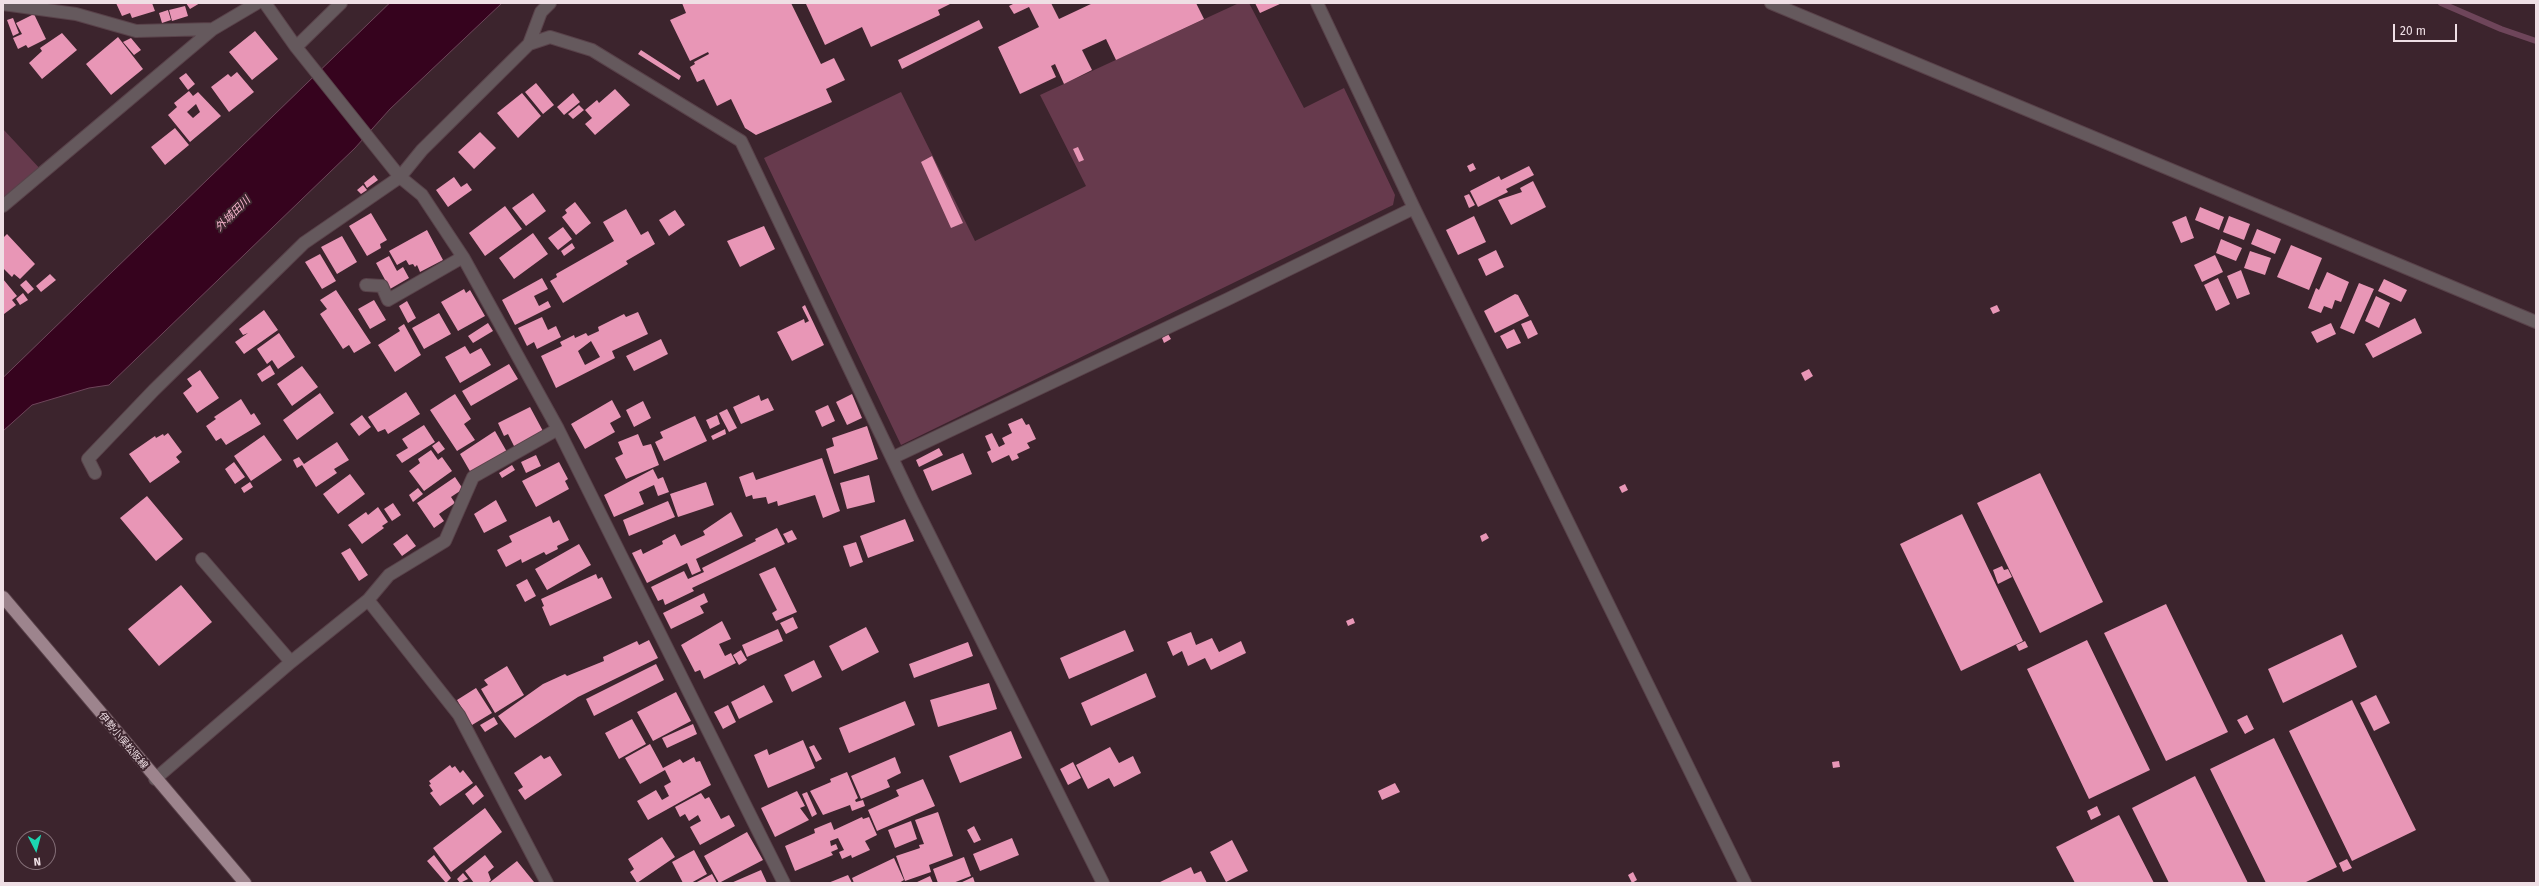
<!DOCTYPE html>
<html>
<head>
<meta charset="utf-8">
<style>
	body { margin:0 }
	#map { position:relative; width:2539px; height:886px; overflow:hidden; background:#3c242d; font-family:"Fira Sans",sans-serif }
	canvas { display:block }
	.frame { position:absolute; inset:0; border:4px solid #efdfe5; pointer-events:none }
	.north { position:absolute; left:16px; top:830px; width:40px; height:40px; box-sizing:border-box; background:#3c242d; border:1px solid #846f77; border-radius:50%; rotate:174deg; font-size:11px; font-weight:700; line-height:16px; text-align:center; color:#efdfe5 }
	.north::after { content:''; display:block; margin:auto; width:14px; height:18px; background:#1cd5b1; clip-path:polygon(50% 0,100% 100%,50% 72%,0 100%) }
	.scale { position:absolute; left:2393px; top:24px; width:64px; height:18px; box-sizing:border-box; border:2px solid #efdfe5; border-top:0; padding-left:5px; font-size:12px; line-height:14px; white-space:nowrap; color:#efdfe5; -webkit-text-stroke:3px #3c242d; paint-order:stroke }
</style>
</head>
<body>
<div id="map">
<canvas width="2539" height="886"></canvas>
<div class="frame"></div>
<div class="north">N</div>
<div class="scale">20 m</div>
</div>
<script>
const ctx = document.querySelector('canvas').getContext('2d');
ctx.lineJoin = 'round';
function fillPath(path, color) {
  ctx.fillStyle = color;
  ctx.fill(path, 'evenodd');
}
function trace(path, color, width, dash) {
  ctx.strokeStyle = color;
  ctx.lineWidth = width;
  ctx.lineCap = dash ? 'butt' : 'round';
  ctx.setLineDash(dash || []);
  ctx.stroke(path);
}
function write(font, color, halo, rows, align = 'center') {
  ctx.font = font + ' "Fira Sans","Noto Sans JP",sans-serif';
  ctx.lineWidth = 4;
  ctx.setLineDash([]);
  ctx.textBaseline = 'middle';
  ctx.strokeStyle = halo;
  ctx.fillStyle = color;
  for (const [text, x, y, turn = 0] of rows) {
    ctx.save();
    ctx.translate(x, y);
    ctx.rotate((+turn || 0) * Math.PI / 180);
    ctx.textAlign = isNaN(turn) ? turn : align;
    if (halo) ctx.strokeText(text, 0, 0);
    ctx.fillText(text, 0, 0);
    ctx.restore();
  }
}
const green = new Path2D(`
	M1239 3H1249L1304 108 1344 88 1395 195 1393 205 901 445 764 158 901 92 975 241 1086 186 1040 95Z
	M3 129 43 172 3 206Z`);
const water = new Path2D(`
	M390 3H502L390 109 355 148 109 385 89 388 32 405 3 431V378Z`);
const stream = new Path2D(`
	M2441 3 2501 29 2536 41`);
const building = new Path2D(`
	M116 3H152L155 11 132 18 130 13 122 16Z
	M186 3H200L190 9Z
	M682 3H791L821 64 834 58 845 80 826 89 832 102 756 135 745 128 731 99 717 106 704 79 697 82 690 67 695 64 694 62 709 54 708 52 690 61 670 20 686 13Z
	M809 3H952L938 10 940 15 871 47 862 27 825 45 806 4Z
	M1015 3H1051L1059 19 1093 3H1196L1204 19 1116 60 1106 39 1082 50 1092 70 1064 84 1055 64 1051 66 1056 77 1020 94 998 47 1039 27 1029 7 1014 14 1009 6Z
	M1255 3H1282L1260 13Z
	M185 6 188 16 172 21 169 10Z
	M168 10 171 20 162 23 159 13Z
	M34 14 46 39 28 48 26 45 18 49 13 38 22 34 16 23Z
	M13 18 19 33 13 36 7 20Z
	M979 20 983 28 902 69 898 60Z
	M255 31 278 59 252 80 229 52Z
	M62 33 77 50 42 79 29 63 42 51 40 48Z
	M118 37 143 69 111 95 86 64Z
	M131 38 141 50 134 55 123 42Z
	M641 50 681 76 679 80 638 54Z
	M237 72 254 92 229 112 211 87 228 74 231 77Z
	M186 73 195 84 188 90 179 78Z
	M536 83 554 105 543 114 525 92Z
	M615 89 630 105 595 135 585 124 592 118 585 110 597 100 599 103Z
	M189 91 193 96 198 92 221 116 190 142 168 115 177 107 174 103ZM196 104 200 112 193 118 187 112Z
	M522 93 541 116 518 138 497 113Z
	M573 93 580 102 564 115 557 107Z
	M579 105 584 110 573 119 568 114Z
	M175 128 189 145 165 165 151 147Z
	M480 132 496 148 474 169 458 152Z
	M1078 147 1084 160 1079 162 1073 149Z
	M932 156 963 223 951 228 921 162Z
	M1473 163 1476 169 1470 172 1467 166Z
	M1529 166 1534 175 1506 189 1508 192 1478 207 1470 191 1499 176 1501 180Z
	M374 175 378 180 367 188 364 183Z
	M454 177 461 187 467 183 472 190 448 207 436 190Z
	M1533 181 1546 207 1511 225 1498 200 1522 192 1520 188Z
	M363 185 367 190 361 194 357 190Z
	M533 193 546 211 526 226 512 208Z
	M1469 194 1475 205 1469 208 1464 196Z
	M575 202 591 223 576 235 562 217 567 213 565 210Z
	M505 206 522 229 485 256 469 233Z
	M2200 207 2224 217 2219 230 2195 220Z
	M626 209 641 235 648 231 655 244 626 261 628 264 563 303 550 281 557 277 556 274 614 241 603 222Z
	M675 210 685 225 669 236 659 220Z
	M371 213 387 240 380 244 381 248 367 256 349 226Z
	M1474 216 1486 242 1458 255 1446 230Z
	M2186 216 2194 238 2181 243 2172 222Z
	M2229 216 2250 224 2244 240 2223 232Z
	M764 226 775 249 740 267 727 241Z
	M563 227 572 239 558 250 548 238Z
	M2257 229 2281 239 2275 254 2251 244Z
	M427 230 443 260 420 272 417 265 415 267 413 264 409 265 406 260 397 265 389 251Z
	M533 233 548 254 514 279 499 258Z
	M7 234 35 264 20 279 14 274 12 277 3 268V238Z
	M342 236 357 262 337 274 321 247Z
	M2221 239 2242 248 2236 261 2216 253Z
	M572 243 575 248 564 256 561 251Z
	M2291 245 2322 258 2309 290 2277 277Z
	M1496 250 1504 267 1486 276 1478 259Z
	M2250 251 2271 258 2265 275 2244 268Z
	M320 254 336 281 322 289 305 262Z
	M2215 255 2223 272 2202 282 2194 265Z
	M389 256 397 271 403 267 409 278 390 289 376 263Z
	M2241 270 2250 294 2237 299 2227 276Z
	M2327 272 2349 282 2341 302 2335 300 2332 309 2324 306 2321 313 2308 308 2316 288 2319 290Z
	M50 274 56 280 41 292 36 286Z
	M542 278 548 289 534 296 539 306 548 301 551 307 515 325 502 300Z
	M2218 278 2230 304 2216 311 2204 285Z
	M3 279 17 296 12 300 16 305 4 314Z
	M2384 279 2407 290 2401 302 2378 291Z
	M26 280 34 289 28 294 20 285Z
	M2359 283 2374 289 2354 334 2340 328Z
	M464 289 466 293 470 290 485 316 458 331 441 302Z
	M336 290 371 343 354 353 349 345 343 349 320 314 327 309 320 300Z
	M23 293 28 300 20 305 16 299Z
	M1515 294 1518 295 1529 316 1495 333 1484 311Z
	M2376 296 2390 303 2379 328 2365 321Z
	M374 300 386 320 370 329 358 309Z
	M407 301 416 318 408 323 399 306Z
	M805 305 824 345 792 361 777 332 804 319 805 323 809 321 802 307Z
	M1997 305 2000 311 1993 314 1990 308Z
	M264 310 278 330 244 354 235 342 248 333 243 335 239 329Z
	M638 312 648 334 612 351 615 358 556 388 541 356 562 346 560 342 574 335 575 338 586 333 588 336 599 331 598 327 624 314 626 317ZM591 341 600 357 585 365 578 351Z
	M439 313 451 334 424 349 412 328Z
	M542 317 548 330 556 326 561 337 537 349 534 342 527 346 518 328Z
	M2415 318 2422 333 2373 358 2365 344Z
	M1531 320 1538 334 1528 339 1521 324Z
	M488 323 493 331 473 343 468 336Z
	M2331 323 2336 334 2317 343 2311 332Z
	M404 324 421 355 395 372 378 345 400 331 398 328Z
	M1514 329 1521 343 1507 349 1500 336Z
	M279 333 295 357 278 369 272 360 267 364 257 349Z
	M1168 334 1171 339 1164 343 1162 338Z
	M661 339 668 354 634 371 626 356Z
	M465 346 470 354 481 348 491 365 460 383 445 357Z
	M509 364 518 379 471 406 462 391Z
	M270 365 275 374 262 382 257 374Z
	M302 366 318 387 292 406 277 384Z
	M1809 369 1813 376 1805 381 1801 373Z
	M200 370 219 398 197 413 183 393 192 386 187 379Z
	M406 392 420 414 388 434 385 429 378 432 368 417Z
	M320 393 334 413 297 440 283 420Z
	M455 394 471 419 464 424 475 440 457 451 430 410Z
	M852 394 862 418 847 425 836 402Z
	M759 395 761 401 768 398 774 410 741 424 733 407Z
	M241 399 251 415 254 413 261 424 226 445 221 438 216 441 206 426 216 419 214 417Z
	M612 400 621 417 610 423 615 432 585 449 571 424Z
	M643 401 651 418 634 427 626 410Z
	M828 405 835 421 822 427 815 411Z
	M530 407 544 433 515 448 508 434 504 436 498 423Z
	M727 409 737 428 729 432 719 413Z
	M362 415 371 427 359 436 350 424Z
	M717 415 720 424 710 429 706 420Z
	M695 416 707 441 664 461 655 442 663 438 660 432Z
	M1022 418 1026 425 1029 424 1036 439 1027 443 1030 448 1017 454 1019 458 1012 461 1009 455 992 463 987 452 991 450 985 436 992 433 999 447 1005 444 1002 438 1012 433 1008 424Z
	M424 425 435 442 402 463 396 455 408 448 402 439Z
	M867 426 878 459 834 474 826 449 834 446 832 438Z
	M725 429 726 434 713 440 711 436Z
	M495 431 507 452 471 473 460 454Z
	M168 433 182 452 176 457 180 462 150 483 129 454 155 436 156 438 163 434 164 436Z
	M638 434 643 446 651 444 659 465 626 479 615 458 623 454 618 442Z
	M264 435 282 460 251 481 234 456Z
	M439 441 445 449 438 454 432 446Z
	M337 442 349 460 334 469 337 473 316 487 302 465 297 468 293 460 299 457 304 464Z
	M939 448 943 455 919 467 916 460Z
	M431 450 438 460 442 457 452 471 424 491 409 471 420 463 418 459Z
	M963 453 972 474 932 491 923 470Z
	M536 455 541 466 526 473 521 462Z
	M822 458 840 511 823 518 815 495 778 506 777 501 768 504 766 497 753 499 752 495 746 497 739 477 753 472 756 480Z
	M234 462 245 477 235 484 225 469Z
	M559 462 568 479 565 481 569 489 536 507 522 481Z
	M512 465 515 470 502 478 499 473Z
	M653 469 658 479 663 477 669 492 658 496 654 485 639 492 644 504 614 517 604 495Z
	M2040 473 2103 602 2040 633 1977 503Z
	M350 474 365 494 338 514 323 494Z
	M869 475 875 502 847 509 840 483Z
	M455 477 463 489 451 497 455 503 439 514 444 521 434 528 417 503Z
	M250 482 253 487 244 493 241 488Z
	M706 482 714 505 678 517 670 494Z
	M1625 484 1628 490 1622 493 1619 487Z
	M418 488 423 494 413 502 409 495Z
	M147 496 183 539 156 561 120 518Z
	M496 500 507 521 484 533 474 514Z
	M668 501 675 517 629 536 623 520Z
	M393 503 401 515 392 521 384 509Z
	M378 507 388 522 382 526 384 528 362 544 348 525 366 512 368 515Z
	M731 512 743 536 696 559 701 571 692 575 687 563 647 583 632 553 641 549 643 554 663 544 662 541 675 534 681 546 705 535 703 531Z
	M1962 514 2023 641 1961 671 1900 544Z
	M550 516 553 523 559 520 569 540 557 546 558 549 546 555 544 552 522 563 521 559 506 567 497 550 512 542 509 536Z
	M905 519 914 541 868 558 860 536Z
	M777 528 785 544 692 588 694 591 665 605 663 599 658 601 651 587 684 571 688 579 704 572 702 568 756 541 755 539Z
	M792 530 797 539 788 543 783 534Z
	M1486 533 1489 538 1482 542 1480 536Z
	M407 534 416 546 402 556 393 544Z
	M856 542 863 562 850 567 843 546Z
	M579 544 591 565 547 590 535 569Z
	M350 548 368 575 359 581 341 553Z
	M2002 566 2004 570 2008 569 2012 577 1998 584 1993 570Z
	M775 567 797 612 776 621 772 613 777 610 759 574Z
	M596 574 598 579 602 577 612 598 550 626 542 607 544 606 541 599Z
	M527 579 536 596 525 602 516 585Z
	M181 585 212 622 159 666 128 629Z
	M704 593 708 602 700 606 704 613 671 629 663 613Z
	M2166 604 2228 732 2166 761 2104 633Z
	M793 617 798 628 786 634 780 623Z
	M1353 618 1355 623 1348 626 1346 621Z
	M722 621 731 639 719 644 725 656 731 653 736 663 704 679 700 670 695 672 681 645Z
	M866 627 879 652 842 671 829 646Z
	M778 629 783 641 747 657 742 645Z
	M1125 630 1134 651 1069 679 1060 658Z
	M1191 632 1196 645 1212 638 1219 652 1241 641 1246 653 1211 670 1205 658 1188 666 1182 651 1173 656 1167 642Z
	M2342 634 2357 667 2283 703 2268 669Z
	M649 640 658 658 578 697 515 738 498 716 543 684 565 674 567 676 604 661 603 657 637 641 639 645Z
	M2087 640 2150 770 2089 799 2027 669Z
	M2025 641 2028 647 2019 651 2016 645Z
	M968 642 973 656 914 678 909 664Z
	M741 650 747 660 739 665 733 655Z
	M814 660 822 677 792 692 784 675Z
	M656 664 664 680 594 716 586 699Z
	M507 666 524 695 495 713 481 689 488 685 484 680Z
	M1146 673 1156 697 1091 726 1081 703Z
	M989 683 997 709 938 727 930 700Z
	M764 685 773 702 739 719 731 702Z
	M476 688 492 713 472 725 457 700Z
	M676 692 691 721 653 741 637 712Z
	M2376 695 2390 723 2374 731 2360 703Z
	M2352 700 2416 830 2352 861 2289 731Z
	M905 701 915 725 849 753 839 728Z
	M728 705 736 722 723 729 714 712Z
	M2247 715 2254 729 2245 734 2237 720Z
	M494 717 498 724 485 732 480 725Z
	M632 719 646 744 619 759 605 733Z
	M693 724 697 734 667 748 662 738Z
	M1011 731 1022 758 960 783 949 756Z
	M2274 738 2337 867 2304 883H2266L2210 769Z
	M803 740 815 768 768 788 754 755 767 749 769 755Z
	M650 744 663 768 680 759 683 763 694 757 696 762 700 761 711 785 648 820 637 801 656 790 662 800 669 796 664 786 671 782 665 770 640 784 625 758Z
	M814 745 822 759 816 762 809 747Z
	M1110 747 1119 763 1133 756 1141 773 1114 787 1109 778 1088 789 1076 765Z
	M541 755 544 759 550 756 562 775 525 800 518 790 523 787 514 773Z
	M895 757 901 773 887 780 890 787 861 799 851 776Z
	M1839 761 1840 767 1833 768 1832 762Z
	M1073 762 1081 778 1068 785 1060 769Z
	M450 765 452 768 455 766 460 773 463 770 473 783 440 806 430 793 433 791 429 785 431 784 429 781Z
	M847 772 858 798 855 800 856 802 863 800 865 806 852 811 850 805 823 815 810 791 831 782 830 779Z
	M2195 776 2248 883H2169L2132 808Z
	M923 779 935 806 877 831 868 810 899 796 896 790Z
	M1395 783 1400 792 1382 800 1378 791Z
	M476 785 484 796 473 805 465 794Z
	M797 791 805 806 800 808 809 820 775 837 761 808Z
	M807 792 817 814 812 817 802 794Z
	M701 793 705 799 709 797 721 819 729 815 735 826 700 845 690 827 701 821 698 815 689 821 685 814 680 817 675 807Z
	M2097 806 2101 815 2091 820 2087 811Z
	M485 808 502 832 451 872 433 848Z
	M938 812 953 856 929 865 931 872 905 881 896 856 920 848 919 845 924 844 915 820Z
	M2119 815 2154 883H2075L2056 847Z
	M862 817 863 819 869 817 877 835 865 841 870 850 852 858 851 855 842 859 839 852 844 850 838 838 830 841 831 846 836 844 838 849 831 852 833 855 795 871 785 846 815 833 814 829 831 822 834 830Z
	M911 821 917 839 895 848 888 830Z
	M974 826 981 840 974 843 967 830Z
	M747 832 763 860 719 883 704 856Z
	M662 837 675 857 637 883 630 872 634 869 628 859Z
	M1012 838 1019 855 980 871 973 854Z
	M1232 840 1248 871 1226 882 1210 852Z
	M694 850 707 874 691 883H683L672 862Z
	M434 855 451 878 446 883 427 861Z
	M485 855 494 867 488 872 491 880 488 883H474L465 871Z
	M964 857 971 876 953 883H938L933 869Z
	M894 858 904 880 899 883H854L852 878Z
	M2347 859 2352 868 2343 872 2339 863Z
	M517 861 534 882 489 883Z
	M1191 867 1194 874 1201 871 1207 883H1158Z
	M761 870 767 883H731Z
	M1633 872 1637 880 1632 883 1628 875Z
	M463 873 468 879 460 883 457 879Z
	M712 874 717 883H695Z
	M848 875 852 883H828Z
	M930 876 933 883H915Z
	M973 877 975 883H960Z`);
const minor = new Path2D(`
	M265 3 296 47 400 177 422 195 463 257 558 429 784 883
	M1317 3 1414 208 1745 883
	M1771 3 2536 322
	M3 4 76 14 136 31 213 29
	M529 44 541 12 550 3
	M296 47 341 3
	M3 206 213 29 257 3
	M366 285 382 286 388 300 463 257
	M894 457 1228 299 1414 208
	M95 473 88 459 154 390 304 243 400 177 422 150 529 44 550 37 592 50 741 141 912 500 1103 883
	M202 559 291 662
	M368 600 389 575 445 541 473 477 558 429
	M155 779 291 662 368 600 459 715 547 883`);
const major = new Path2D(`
	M3 597 245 883`);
const streetNames = [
	["伊勢小俣松阪線",123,741,50]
];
const waterNames = [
	["外城田川",233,214,-45]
];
fillPath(green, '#673a4d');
fillPath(water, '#36031e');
trace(water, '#6e455a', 1);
trace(stream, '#6e455a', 6);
fillPath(building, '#e896b6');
trace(minor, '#59424a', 14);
trace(major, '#59424a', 14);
trace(minor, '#65595d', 12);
trace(major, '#9d848d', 12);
write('10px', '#efdfe5', '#3c242d', streetNames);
write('italic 11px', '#f6b5cd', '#3c242d', waterNames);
</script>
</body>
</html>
